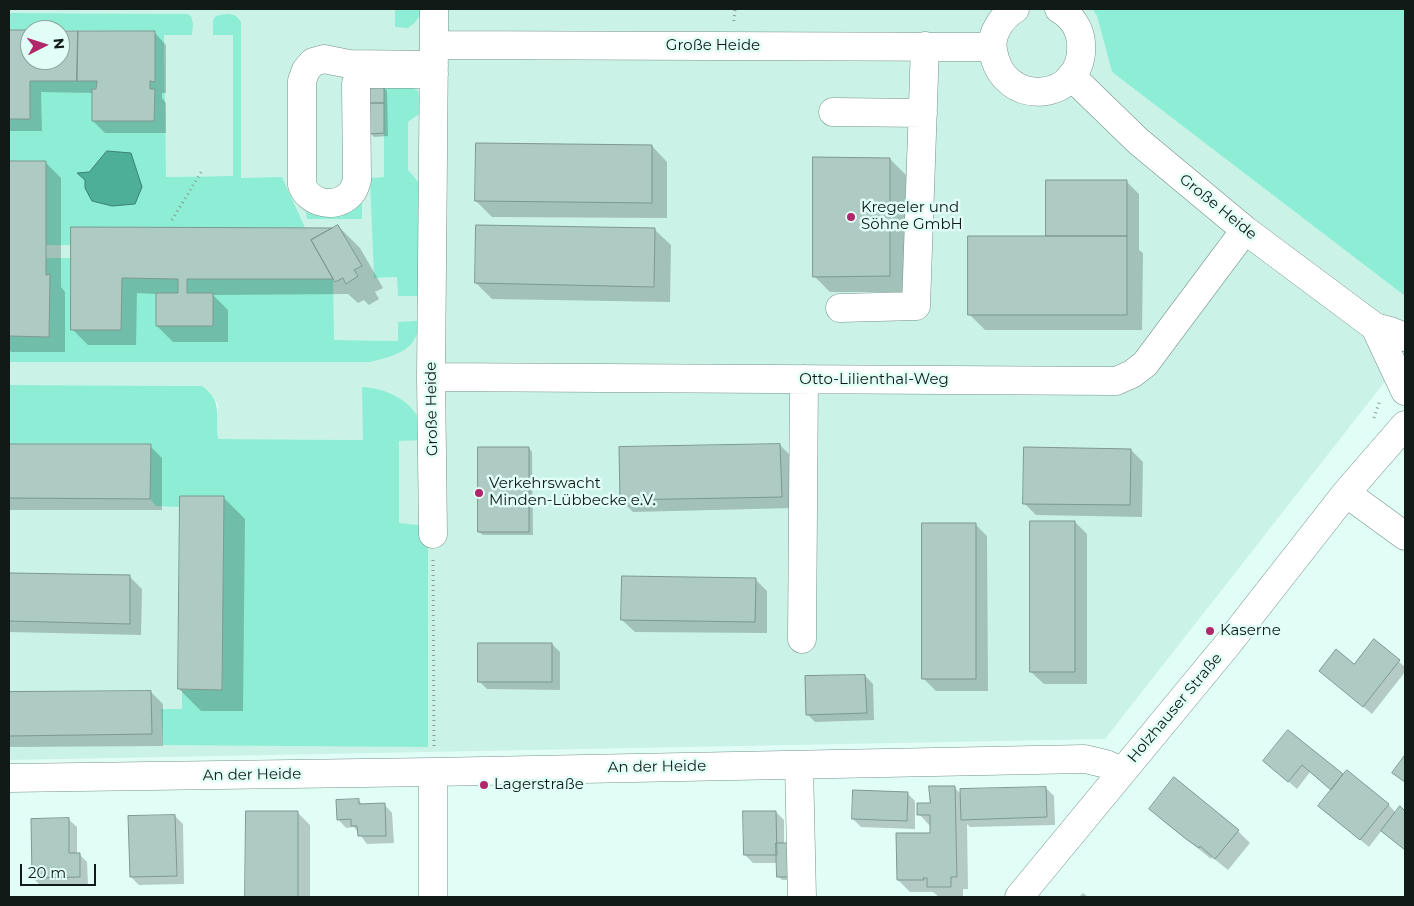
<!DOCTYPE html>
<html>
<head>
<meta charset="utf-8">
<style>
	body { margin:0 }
	#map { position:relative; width:1414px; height:906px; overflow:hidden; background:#e0fef5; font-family:Montserrat,sans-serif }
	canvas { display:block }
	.frame { position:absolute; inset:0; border:10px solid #101a17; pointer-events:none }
	.north { position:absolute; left:20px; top:20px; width:50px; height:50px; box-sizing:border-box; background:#e0fef5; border:1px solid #8da39c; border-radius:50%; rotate:85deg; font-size:14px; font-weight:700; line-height:20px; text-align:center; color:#101a17 }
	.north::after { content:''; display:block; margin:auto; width:18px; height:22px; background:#b0286a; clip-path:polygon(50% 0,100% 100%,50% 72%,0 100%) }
	.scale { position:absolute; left:20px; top:864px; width:76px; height:22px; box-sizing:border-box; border:2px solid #101a17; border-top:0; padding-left:6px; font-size:15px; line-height:18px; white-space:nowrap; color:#101a17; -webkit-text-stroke:4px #e0fef5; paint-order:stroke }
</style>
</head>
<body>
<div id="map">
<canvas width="1414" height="906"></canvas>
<div class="frame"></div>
<div class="north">N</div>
<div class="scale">20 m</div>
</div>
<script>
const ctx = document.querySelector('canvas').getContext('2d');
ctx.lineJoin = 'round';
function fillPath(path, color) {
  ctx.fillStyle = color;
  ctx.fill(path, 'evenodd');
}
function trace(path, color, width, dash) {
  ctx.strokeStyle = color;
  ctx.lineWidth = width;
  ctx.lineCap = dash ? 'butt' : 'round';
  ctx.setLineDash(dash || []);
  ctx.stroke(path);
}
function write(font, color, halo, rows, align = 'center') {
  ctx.font = font + ' Montserrat,sans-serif';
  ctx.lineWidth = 5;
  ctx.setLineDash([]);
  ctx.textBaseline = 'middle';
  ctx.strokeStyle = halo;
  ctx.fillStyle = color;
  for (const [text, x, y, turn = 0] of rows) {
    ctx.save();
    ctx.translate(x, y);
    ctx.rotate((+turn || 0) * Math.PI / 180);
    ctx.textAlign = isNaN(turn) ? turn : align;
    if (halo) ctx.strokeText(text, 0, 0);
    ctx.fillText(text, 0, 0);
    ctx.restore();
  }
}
const built = new Path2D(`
	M9 9H1092L1097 16 1112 72 1405 296V356L1105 739 9 760V444H151L180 496H224L222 690H182V709L428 746V527L399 523V440H422L362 387 364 440 218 439V404L202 386 9 385V362H370L399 341 333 340V279H188V293H213V326H156V293L122 278 71 259 50 274 49 337 9 336V161H46V245L241 178V22L238 17 216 16 213 21 214 35 233 34 234 176 165 177 164 34 187 14 9 13ZM384 86 419 114 408 122V171L421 185 398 277 374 278 371 178 384 177Z`);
const green = new Path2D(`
	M395 9H422C420 18 415 23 408 28L395 27Z
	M1092 9H1405V296L1112 72 1097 16Z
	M9 13 187 14 191 16 193 24 192 35H164L166 177 233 176V35H213V20L216 16C226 13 236 12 241 22V178L282 177 305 228 71 245H46V161H9V119H30V81H97L96 89H92V121H154L155 90 150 89V81L154 82V31L9 30Z
	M384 86H411L418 91 420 104 419 114 408 122V170L421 185 419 296H398L397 277 374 278 370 178 384 177Z
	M362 188V219H307L306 211 311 206Z
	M46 258H71V330L122 278 178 279V293H156V326H213L212 293H187V279H333L334 340 398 341V322L417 321C417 325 418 330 417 333 412 353 386 358 370 362H9V336H49L50 275H46Z
	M9 385 202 386C223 401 216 417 218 439L363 440 362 387C385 388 413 400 421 424 422 428 422 435 423 440L399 441V523L428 526V747L163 745 161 709H182V690H222L224 496H180V507L156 506 150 499V444H9Z`);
const water = new Path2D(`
	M107 151 131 153 142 187 135 204 112 206 92 201 85 188V180L77 173 89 172Z`);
const shadow = new Path2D(`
	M9 32H30V60H60V32H154L166 45V93H162V98L166 103V133H105L93 121V93L41 92 42 131H9Z
	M383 87 387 91 388 136 374 137 370 133Z
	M652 146 667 162V218L492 217 476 201Z
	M890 159 906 175 905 292H830L814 276Z
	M9 162H45L61 178V287L65 292V352H11L9 349Z
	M1126 181 1139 194V250L1143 253 1142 330H985L969 314 1047 237Z
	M338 226 360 248 383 288 375 292 379 299 369 305 364 300 358 303 348 294 213 295 228 310V342H173L157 326V294L137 293 136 345H88L72 329 73 229H332Z
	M655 230 671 245 670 302 492 299 476 283Z
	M9 445 150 446 162 458V510H9Z
	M780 445 792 457 793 508 633 512 621 500Z
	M529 448 532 452 533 535H483L479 532Z
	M1131 450 1143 462 1142 517 1036 515 1024 503Z
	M223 497 245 519 243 711H201L179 689Z
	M1075 522 1087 534V684H1044L1031 672Z
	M975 524 987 536 988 691H936L923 678Z
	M9 574 130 577 142 589 141 635 9 632Z
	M755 579 767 591V633L635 632 622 620Z
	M1374 641 1405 667V672L1372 714 1320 671 1354 666Z
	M552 644 560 652V690L487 689 479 681Z
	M865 676 873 684 874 720 815 722 807 714Z
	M151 692 163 704V746L9 747V693Z
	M1288 732 1343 776 1388 804 1396 813 1400 808 1405 813V850L1382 830 1369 847 1319 806 1332 790 1310 772 1297 789 1265 761Z
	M954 787 961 794 1046 788 1054 796 1055 825 970 827 967 824 968 889H963V897H939L933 892H910L898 880 931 834V827L919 814Z
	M907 793 915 801V829L861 827 853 819Z
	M359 801 363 805 384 804 392 813 394 843 367 844 354 827 346 828 338 819Z
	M1151 808 1238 831 1250 843 1228 870 1212 857 1211 859 1200 850 1163 821Z
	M247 812 298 813 310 825V897H247Z
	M776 812 784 820V844L797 880H782L778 876V863H753L745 855Z
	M175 816 183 824 184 884 139 885 131 877Z
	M68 819 77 827V854H79L87 862 88 885 41 886 33 878Z
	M1083 893 1088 897H1079Z`);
const building = new Path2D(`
	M9 30H30V60H60V31H78L77 81H30V119H9Z
	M78 31H155V82L150 81V89H155L154 121H92V89H96L97 81H77Z
	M369 86H384V103H369Z
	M369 103H384V133L369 134Z
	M476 143 652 145V203L475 201Z
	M813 157 890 158V276L813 277Z
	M9 161H46V275L50 274 49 337 9 336Z
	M1046 180H1127V236H1046Z
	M338 225 362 266 354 270 358 276 346 284 343 278 335 282 311 240Z
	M476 225 655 228 654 287 475 283Z
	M71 227 332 228 311 240 333 279H187V293H213V326H156V293H178V279L122 278 121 330H71Z
	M968 236H1127V315H968Z
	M9 444H151L150 499 9 498Z
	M780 444 782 497 620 500 619 447Z
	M478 447H529V532H478Z
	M1024 447 1131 449 1130 505 1023 504Z
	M180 496H224L222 690 178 689Z
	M1030 521H1075V672H1030Z
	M922 523H976V679H922Z
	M9 573 130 575V624L9 621Z
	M622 576 756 578 755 622 621 620Z
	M1374 639 1400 660 1363 707 1319 671 1336 649 1354 664Z
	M478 643H552V682H478Z
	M865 675 867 713 806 715 805 676Z
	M151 691 152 734 9 736V692Z
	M1288 730 1343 774 1331 790 1302 765 1288 782 1263 761Z
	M1405 755V782L1392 773Z
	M1347 770 1389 804 1360 840 1318 806Z
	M1174 777 1239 830 1215 859 1200 846 1199 848 1186 839 1149 809Z
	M929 786H955L957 877H951V887H927V878H923L924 880H897L896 833H930V815H917V803H930Z
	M1046 787 1047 817 961 820 960 789Z
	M853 790 908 792 907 821 852 819Z
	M359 799V804L385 803 386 836H358L357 826H351V819L337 820 336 800Z
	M1400 806 1405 811V850L1381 831Z
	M246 811H298V897H245Z
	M743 811H776L777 855H744Z
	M175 815 177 876 130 877 128 816Z
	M69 818V853H80V877L32 878 31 819Z
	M776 843H793L794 877H777Z`);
const path = new Path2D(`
	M734 21 735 9
	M172 220 203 169
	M1374 418 1380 400
	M433 560 434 746`);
const minor = new Path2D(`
	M434 9V45
	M1015 9C1002 17 990 34 993 50 1002 111 1086 102 1081 43 1080 28 1071 16 1059 9
	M434 74H364L358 78 356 84 357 180C355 187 353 193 347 197 332 209 308 202 302 185V81L306 70 313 62 324 59 349 64 434 65
	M1071 76 1138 141 1245 230 1375 327 1390 331 1405 337
	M833 112 923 113
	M840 308 916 306 925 46
	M1375 327 1405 391
	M431 377 1116 381 1132 374 1145 364 1245 230
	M1346 493 1405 536
	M433 534 431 377 434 45 992 47
	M802 639 804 379
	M799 765 802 897
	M433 772V897
	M9 778 433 772 1085 759 1106 764 1122 772
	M1019 897 1227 645 1346 493 1405 425`);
const markers = [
	[851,217,5,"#b0286a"],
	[479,493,5,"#b0286a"],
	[1210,631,5,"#b0286a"],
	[484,785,5,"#b0286a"]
];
const streetNames = [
	["Große Heide",713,46],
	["Große Heide",1218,207,39],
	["Otto-Lilienthal-Weg",874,380],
	["Große Heide",432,409,-91],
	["Holzhauser Straße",1175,708,-50],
	["An der Heide",657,767,-1],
	["An der Heide",252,775,-1]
];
const poiNames = [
	["Kregeler und",861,208],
	["Söhne GmbH",861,225],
	["Verkehrswacht",489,484],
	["Minden-Lübbecke e.V.",489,501],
	["Kaserne",1220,631],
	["Lagerstraße",494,785]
];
fillPath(built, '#cbf2e7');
fillPath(green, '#8dedd5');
fillPath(water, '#4eaf99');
trace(water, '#3b8272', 1);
fillPath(shadow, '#0003');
fillPath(building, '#aecbc3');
trace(building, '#7d9991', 1);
trace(minor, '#76928a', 29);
trace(path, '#879d96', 3, [1, 4]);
trace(minor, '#fff', 28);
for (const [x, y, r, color] of markers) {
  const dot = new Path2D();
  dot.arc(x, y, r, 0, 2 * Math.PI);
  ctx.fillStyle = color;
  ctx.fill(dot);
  trace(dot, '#e0fef5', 2);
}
write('15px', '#101a17', '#e0fef5', streetNames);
write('15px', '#101a17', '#e0fef5', poiNames, 'left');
</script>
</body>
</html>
